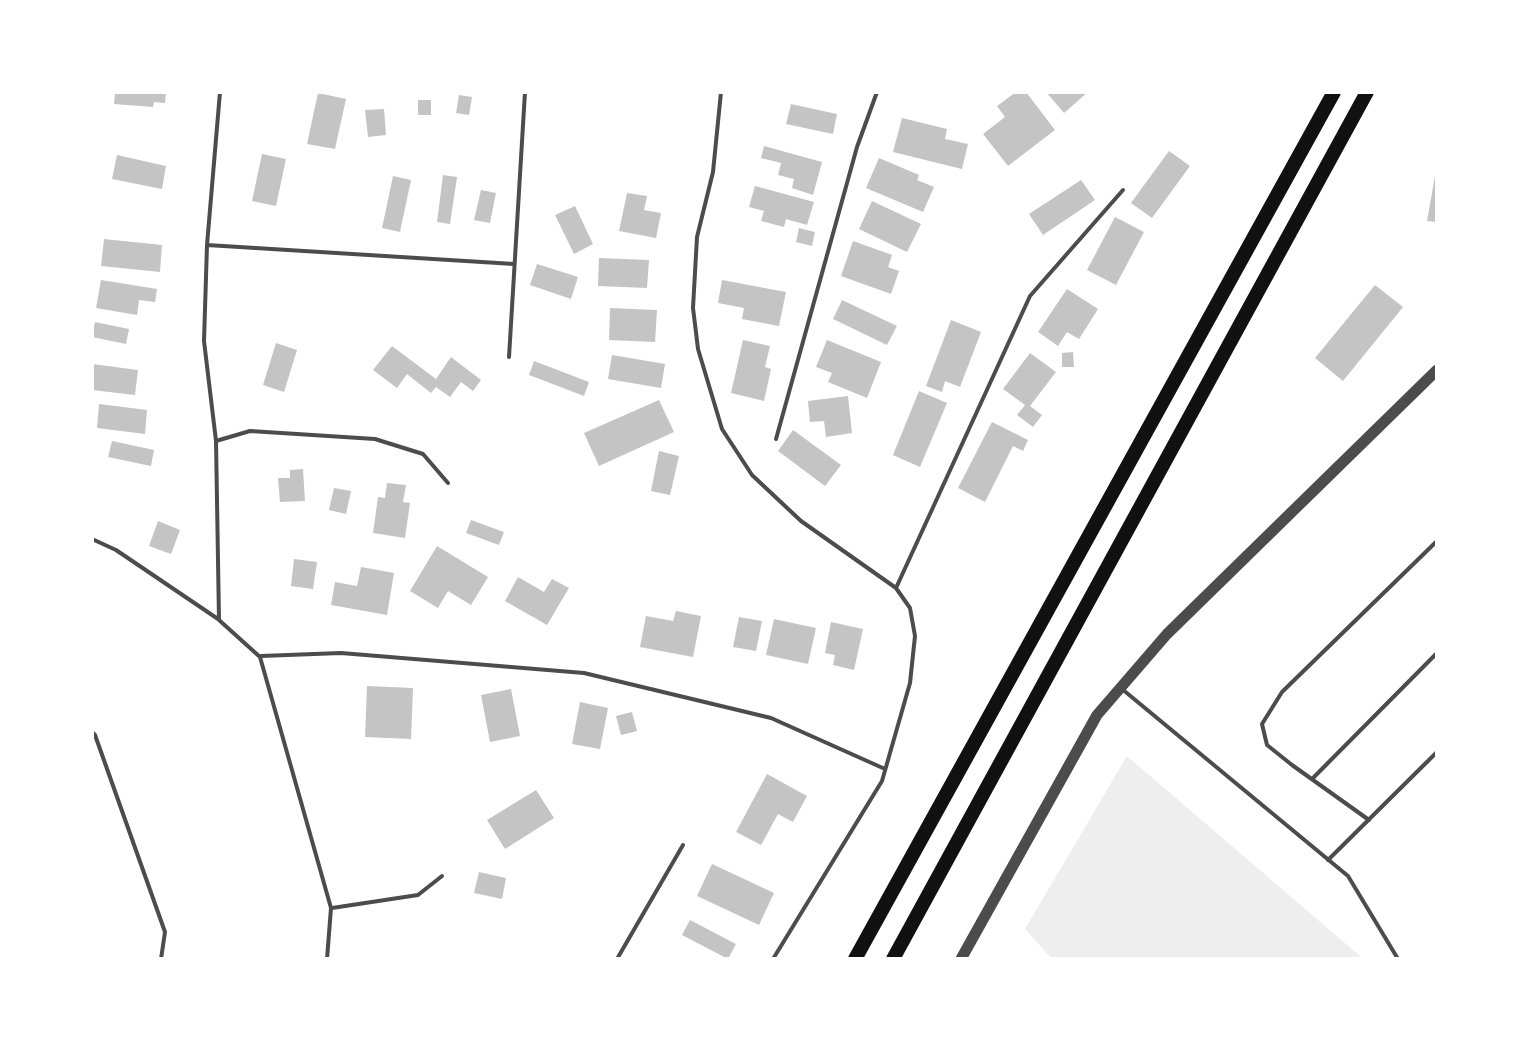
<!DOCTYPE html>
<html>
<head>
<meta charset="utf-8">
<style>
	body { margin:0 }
	#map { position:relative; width:1529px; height:1051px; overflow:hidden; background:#fff; font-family:Overpass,sans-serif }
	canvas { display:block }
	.frame { position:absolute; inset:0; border:94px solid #fff; pointer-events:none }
</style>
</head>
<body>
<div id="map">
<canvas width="1529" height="1051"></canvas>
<div class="frame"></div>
</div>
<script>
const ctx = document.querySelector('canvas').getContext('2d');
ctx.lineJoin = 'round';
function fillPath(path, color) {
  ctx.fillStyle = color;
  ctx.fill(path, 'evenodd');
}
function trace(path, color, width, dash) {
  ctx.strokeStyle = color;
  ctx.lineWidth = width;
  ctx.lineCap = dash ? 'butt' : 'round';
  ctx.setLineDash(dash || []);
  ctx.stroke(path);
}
const green = new Path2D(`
	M1127 756 1360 956V959H1052L1025 929Z`);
const building = new Path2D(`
	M115 92H166L165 103 154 102 153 107 114 104Z
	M1016 92H1026L1055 130 1008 166 983 134 1005 117 997 106Z
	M1046 92H1088L1064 113Z
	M318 93 346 99 335 149 307 144Z
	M459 95 472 97 469 115 456 113Z
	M418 100H431V115H418Z
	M791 104 837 114 833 134 786 124Z
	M384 109 386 135 368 137 365 110Z
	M902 118 947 129 945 139 968 144 962 169 893 152Z
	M764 146 822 162 813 195 792 188 794 179 778 175 781 163 761 158Z
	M1169 151 1190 166 1152 218 1131 203Z
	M262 154 286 159 276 206 252 201Z
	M117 155 166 166 162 189 112 179Z
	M879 158 919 175 917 180 934 187 923 212 866 188Z
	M443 175 457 177 450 224 437 222Z
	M393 176 411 180 400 232 382 228Z
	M1435 176H1437V222L1427 221Z
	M1081 180 1095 200 1043 235 1029 214Z
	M755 186 814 202 807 225 786 219 784 227 761 221 764 211 749 207Z
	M481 190 496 193 490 223 474 220Z
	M627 193 647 196 644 210 661 213 656 238 619 231Z
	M872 201 921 224 907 252 859 229Z
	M575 206 593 244 574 254 555 215Z
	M1115 217 1144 232 1116 285 1087 270Z
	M799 228 815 232 812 246 796 242Z
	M104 239 162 245 160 272 101 266Z
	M853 241 892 255 888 267 899 271 891 294 841 276Z
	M599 258 649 260 647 288 598 286Z
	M537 264 578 277 571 299 530 285Z
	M101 280 157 289 155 302 139 300 137 315 96 308Z
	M722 280 786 292 779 326 742 319 744 308 718 303Z
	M1375 285 1403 307 1343 381 1315 358Z
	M1067 289 1098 309 1079 339 1067 332 1058 346 1038 332Z
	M842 300 897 326 887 345 833 319Z
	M610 308 657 310 655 342 609 340Z
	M951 320 981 332 960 387 945 381 942 392 926 386Z
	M95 322 129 329 126 344 92 337Z
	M743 340 770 346 765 367 771 369 764 401 731 393Z
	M827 340 881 362 867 398 828 382 832 373 816 367Z
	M276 343 297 350 284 392 263 385Z
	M392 346 436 379 451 357 481 380 473 391 461 382 450 397 436 387 431 393 407 374 397 388 373 370Z
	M1073 352 1074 367H1062V353Z
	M1030 353 1056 372 1030 406 1042 415 1033 427 1017 415 1025 405 1003 389Z
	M612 355 665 364 661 388 608 379Z
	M534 361 589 382 584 396 529 375Z
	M92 364 138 370 135 395 92 390Z
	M919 391 947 403 920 467 893 455Z
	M848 396 852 433 826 437 824 421 810 422 808 401Z
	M659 400 674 432 599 466 584 433Z
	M99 404 147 410 145 434 97 428Z
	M992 422 1028 440 1023 451 1013 446 985 502 958 488Z
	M793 430 841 465 825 486 778 451Z
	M112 441 154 450 151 466 108 457Z
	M659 451 679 456 670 495 651 491Z
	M303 469 305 501 280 502 278 478H290V470Z
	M387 483 406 485 403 502 410 503 405 538 373 533 378 497 385 498Z
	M334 488 351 491 346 514 329 510Z
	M471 520 504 532 499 545 466 533Z
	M158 521 180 530 171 554 149 546Z
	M437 546 488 577 471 605 448 591 438 608 410 591Z
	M294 559 317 562 313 589 291 586Z
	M361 567 394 573 387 615 331 605 335 582 357 586Z
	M518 577 544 592 552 579 569 588 547 625 505 601Z
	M676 611 701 616 693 657 640 647 646 616 673 621Z
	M739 617 762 621 756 651 733 647Z
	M774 619 816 628 808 664 766 655Z
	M831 622 863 629 854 670 833 665 835 655 825 653Z
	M367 686 413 688 411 739 365 737Z
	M511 689 520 736 490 742 481 695Z
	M580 702 608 708 600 749 572 744Z
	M632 712 637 731 621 735 616 716Z
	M767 774 807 796 793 822 778 814 761 845 736 832Z
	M536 790 554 818 505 849 487 820Z
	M712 864 774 893 759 925 697 896Z
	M479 872 506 878 502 899 474 893Z
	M690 920 736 944 728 959 682 935Z`);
const service = new Path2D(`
	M220 92 207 245 204 341 216 441 219 620 260 657 331 908 327 959
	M721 92 713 172 697 237 693 308 698 349 722 429 752 475 801 521 896 588 910 608 915 636 910 683 882 781 773 959
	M207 245 514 264
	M509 357 525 92
	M776 439 857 147 877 92
	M216 441 250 431 375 439 423 454 448 483
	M92 539 116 550 218 619
	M896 588 1030 296 1123 190
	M261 656 341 653 584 673 771 718 885 769
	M1122 689 1348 876 1398 959
	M92 732 95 735 165 932 161 959
	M1312 779 1437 653
	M1369 820 1292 765 1267 745 1262 724 1282 692 1437 541
	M1328 860 1437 752
	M332 908 418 895 442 876
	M617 959 683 845`);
const tertiary = new Path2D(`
	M961 959 1097 715 1167 634 1437 370`);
const trunk = new Path2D(`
	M855 959 1334 92
	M893 959 1367 92`);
fillPath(green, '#eee');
fillPath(building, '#c4c4c4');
trace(service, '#4c4c4c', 4);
trace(tertiary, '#4c4c4c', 11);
trace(trunk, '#111', 14);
</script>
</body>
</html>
